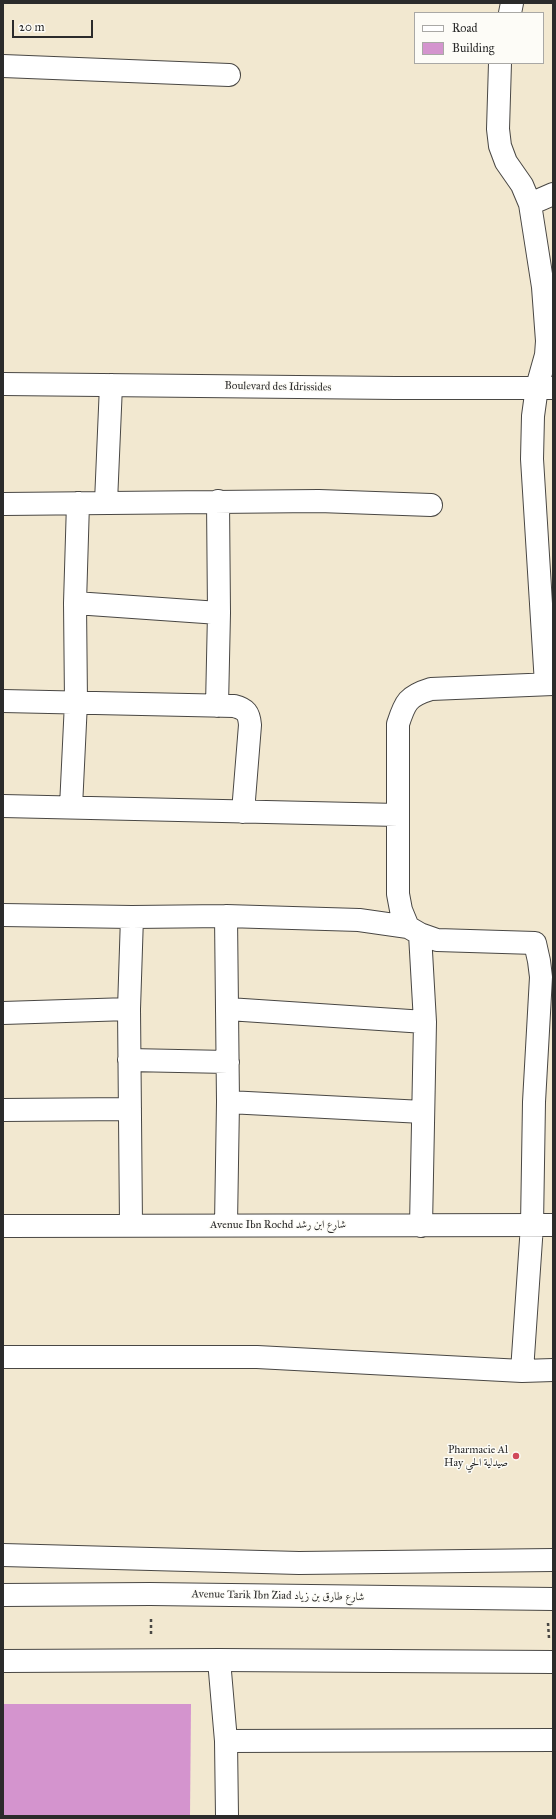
<!DOCTYPE html>
<html>
<head>
<meta charset="utf-8">
<style>
	body { margin:0 }
	#map { position:relative; width:556px; height:1819px; overflow:hidden; background:#f2e8d0; font-family:"IM FELL Great Primer",serif }
	canvas { display:block }
	.frame { position:absolute; inset:0; border:4px solid #2b2b2b; pointer-events:none }
	.legend { position:absolute; left:414px; top:12px; width:130px; height:52px; box-sizing:border-box; background:#fdfcf7; border:1px solid #a9a8a5; margin:0; padding:5px 7px; list-style:none; font-size:12px; color:#2b2b2b }
	.legend li { display:flex; align-items:center; gap:8px; height:20px }
	.legend b { width:20px; border:1px solid #a9a8a5 }
	.scale { position:absolute; left:12px; top:20px; width:81px; height:18px; box-sizing:border-box; border:2px solid #2b2b2b; border-top:0; padding-left:5px; font-size:12px; line-height:14px; white-space:nowrap; color:#2b2b2b; -webkit-text-stroke:3px #fdfcf7; paint-order:stroke }
</style>
</head>
<body>
<div id="map">
<canvas width="556" height="1819"></canvas>
<div class="frame"></div>
<ul class="legend">
<li><b style="height:5px;background:#fff"></b>Road</li>
<li><b style="height:11px;background:#d494ce"></b>Building</li>
</ul>
<div class="scale">20 m</div>
</div>
<script>
const ctx = document.querySelector('canvas').getContext('2d');
ctx.lineJoin = 'round';
function fillPath(path, color) {
  ctx.fillStyle = color;
  ctx.fill(path, 'evenodd');
}
function trace(path, color, width, dash) {
  ctx.strokeStyle = color;
  ctx.lineWidth = width;
  ctx.lineCap = dash ? 'butt' : 'round';
  ctx.setLineDash(dash || []);
  ctx.stroke(path);
}
function write(font, color, halo, rows, align = 'center') {
  ctx.font = font + ' "IM FELL Great Primer",Amiri,serif';
  ctx.lineWidth = 3;
  ctx.setLineDash([]);
  ctx.textBaseline = 'middle';
  ctx.strokeStyle = halo;
  ctx.fillStyle = color;
  for (const [text, x, y, turn = 0] of rows) {
    ctx.save();
    ctx.translate(x, y);
    ctx.rotate((+turn || 0) * Math.PI / 180);
    ctx.textAlign = isNaN(turn) ? turn : align;
    if (halo) ctx.strokeText(text, 0, 0);
    ctx.fillText(text, 0, 0);
    ctx.restore();
  }
}
const building = new Path2D(`
	M3 1704H191L190 1816H3Z`);
const path = new Path2D(`
	M151 1619V1636
	M548 1623 549 1638`);
const minor = new Path2D(`
	M510 13 512 3
	M500 63 498 129 500 146 506 162 522 185 530 204 543 287 547 341 546 355 537 387 533 416 532 459 546 684
	M3 66 229 75
	M530 204 553 194
	M3 384 396 388H552
	M106 502 111 385
	M3 504 319 501 431 505
	M75 603 219 613
	M3 701 234 706C246 709 249 713 250 725L243 812
	M217 706 219 613 218 501
	M3 806 398 815
	M71 807 76 702 75 603 78 503
	M3 915 132 917 226 916 359 920 408 927
	M226 916 228 1102 226 1224
	M420 934 425 1022 421 1226
	M228 1009 425 1022
	M3 1013 129 1009
	M129 1060 228 1062
	M228 1102 423 1112
	M3 1110 130 1109
	M131 1225 129 1009 132 917
	M3 1226 553 1225
	M3 1357H257L522 1371 553 1370
	M522 1371 532 1225 534 1102 541 977 539 961 535 943 437 940 420 934 408 927 401 910 398 894V724C405 702 408 696 431 689L553 684
	M3 1555 299 1563 553 1560
	M219 1660 226 1741 227 1816
	M226 1741 553 1740`);
const major = new Path2D(`
	M3 1595 150 1594 553 1599
	M3 1661 219 1660 553 1662`);
const markers = [
	[516,1456,4,"#d1495b"]
];
const streetNames = [
	["Boulevard des Idrissides",278,387,1],
	["Avenue Ibn Rochd شارع ابن رشد",278,1225],
	["Avenue Tarik Ibn Ziad شارع طارق بن زياد",278,1596,1]
];
const poiNames = [
	["Pharmacie Al",508,1450],
	["Hay صيدلية الحي",508,1463]
];
fillPath(building, '#d494ce');
trace(minor, '#494744', 24);
trace(major, '#494744', 24);
trace(path, '#494744', 2.5, [3, 3]);
trace(minor, '#fff', 22);
trace(major, '#fff', 22);
for (const [x, y, r, color] of markers) {
  const dot = new Path2D();
  dot.arc(x, y, r, 0, 2 * Math.PI);
  ctx.fillStyle = color;
  ctx.fill(dot);
  trace(dot, '#fdfcf7', 1.5);
}
write('11px', '#2b2b2b', '#fdfcf7', streetNames);
write('11px', '#2b2b2b', '#fdfcf7', poiNames, 'right');
</script>
</body>
</html>
